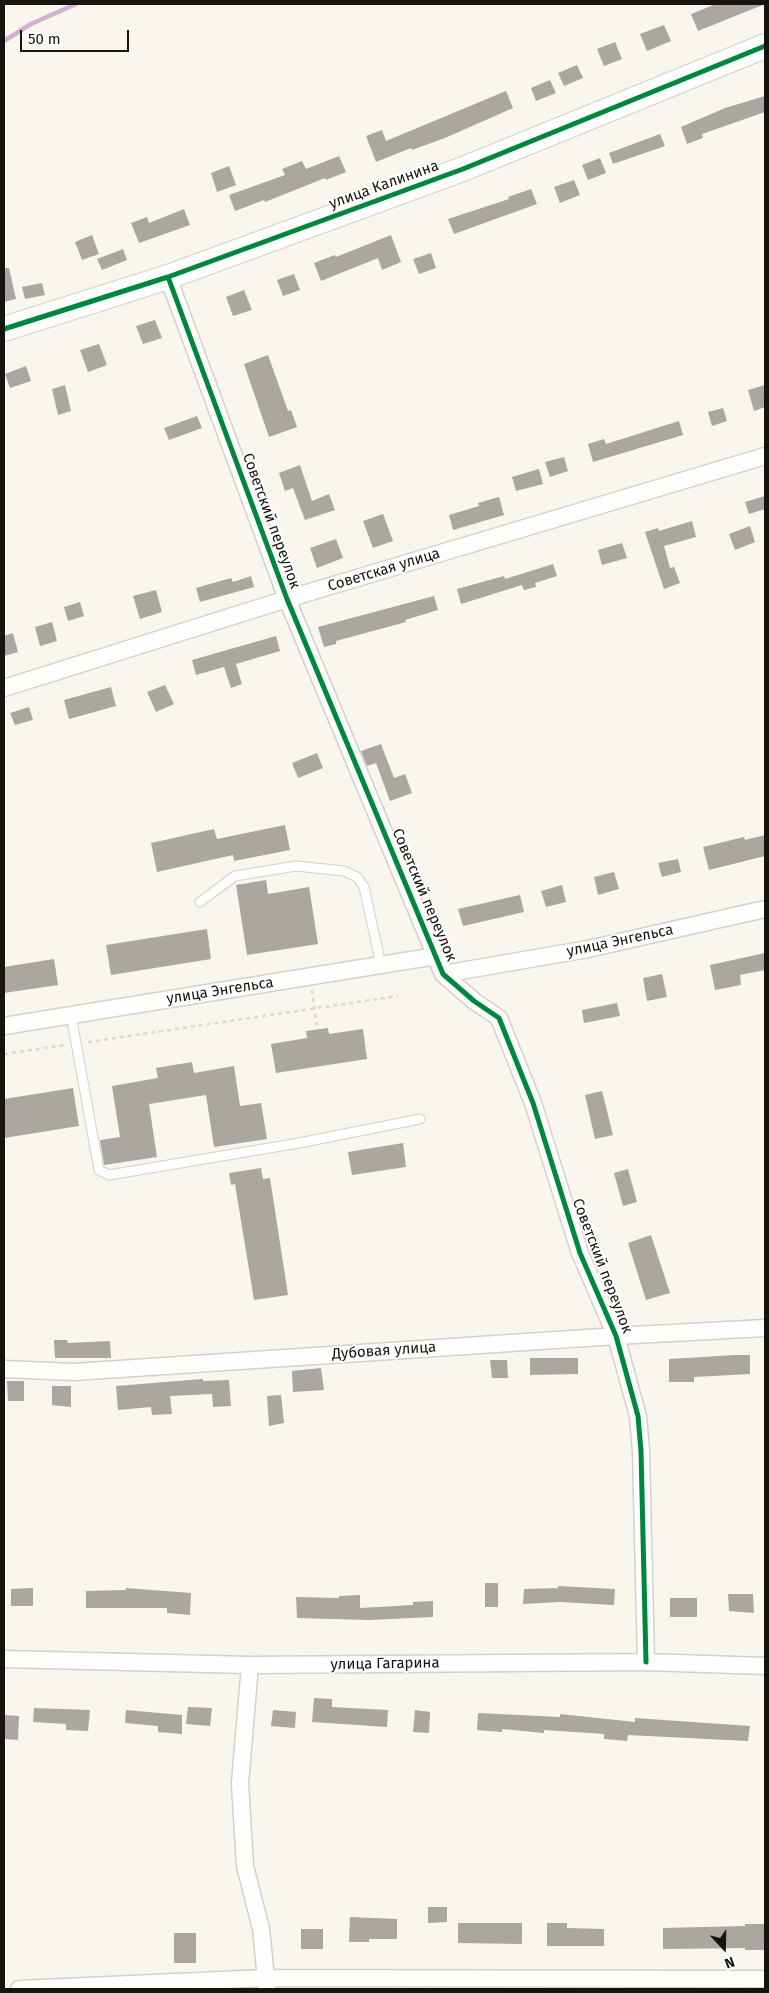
<!DOCTYPE html>
<html>
<head>
<meta charset="utf-8">
<style>
	body { margin:0 }
	#map { position:relative; width:769px; height:1993px; overflow:hidden; background:#f9f6ed; font-family:"Fira Sans",sans-serif }
	canvas { display:block }
	.frame { position:absolute; inset:0; border:5px solid #15140e; pointer-events:none }
	.north { position:absolute; left:699px; top:1923px; width:50px; height:50px; -webkit-text-stroke:4px #fff; paint-order:stroke; rotate:159deg; font-size:14px; font-weight:700; line-height:20px; text-align:center; color:#15140e }
	.north::after { content:''; display:block; margin:auto; width:18px; height:22px; background:#15140e; clip-path:polygon(50% 0,100% 100%,50% 72%,0 100%) }
	.scale { position:absolute; left:20px; top:30px; width:109px; height:22px; box-sizing:border-box; border:2px solid #15140e; border-top:0; padding-left:6px; font-size:15px; line-height:18px; white-space:nowrap; color:#15140e; -webkit-text-stroke:4px #fff; paint-order:stroke }
</style>
</head>
<body>
<div id="map">
<canvas width="769" height="1993"></canvas>
<div class="frame"></div>
<div class="north">N</div>
<div class="scale">50 m</div>
</div>
<script>
const ctx = document.querySelector('canvas').getContext('2d');
ctx.lineJoin = 'round';
function trace(path, color, width, dash) {
  ctx.strokeStyle = color;
  ctx.lineWidth = width;
  ctx.lineCap = dash ? 'butt' : 'round';
  ctx.setLineDash(dash || []);
  ctx.stroke(path);
}
function fillPath(path, color) {
  ctx.fillStyle = color;
  ctx.fill(path, 'evenodd');
}
function write(font, color, halo, rows, align = 'center') {
  ctx.font = font + ' "Fira Sans",sans-serif';
  ctx.lineWidth = 4;
  ctx.setLineDash([]);
  ctx.textBaseline = 'middle';
  ctx.strokeStyle = halo;
  ctx.fillStyle = color;
  for (const [text, x, y, turn = 0] of rows) {
    ctx.save();
    ctx.translate(x, y);
    ctx.rotate((+turn || 0) * Math.PI / 180);
    ctx.textAlign = isNaN(turn) ? turn : align;
    if (halo) ctx.strokeText(text, 0, 0);
    ctx.fillText(text, 0, 0);
    ctx.restore();
  }
}
const stream = new Path2D(`
	M4 41 31 24 76 4`);
const building = new Path2D(`
	M716 4H765L698 31 691 14Z
	M664 25 671 41 647 51 640 34Z
	M615 42 622 59 604 66 597 49Z
	M577 65 583 78 564 86 558 73Z
	M550 80 556 93 536 101 531 88Z
	M506 91 513 108 445 138 412 150 411 148 376 162 366 136 382 130 386 141Z
	M765 96V112L702 134 703 138 687 144 681 127 725 108Z
	M660 134 665 146 613 164 609 153Z
	M339 156 346 172 326 180 325 178 265 202 264 200 235 211 229 195 285 175 282 169 302 161 306 169Z
	M600 158 606 173 588 180 582 165Z
	M229 166 236 185 217 192 211 173Z
	M574 180 580 195 560 203 554 187Z
	M531 189 537 204 454 234 448 219 509 199 508 197Z
	M184 209 190 225 139 243 131 223 147 217 149 223Z
	M92 235 99 254 82 260 75 242Z
	M391 235 401 262 382 270 378 258 321 281 314 263 335 255 336 257Z
	M123 249 127 260 102 270 97 259Z
	M431 253 436 268 419 274 413 259Z
	M4 268H9L16 299 4 302Z
	M294 274 300 290 283 296 277 280Z
	M42 283 45 295 25 299 22 287Z
	M244 290 252 310 233 316 226 297Z
	M155 320 162 338 143 344 136 326Z
	M99 344 107 365 88 372 80 350Z
	M268 355 288 411 291 410 297 427 269 437 244 364Z
	M26 366 31 381 10 388 5 374Z
	M65 385 71 411 58 415 52 389Z
	M765 385V407L754 411 748 390Z
	M723 408 727 421 712 426 708 412Z
	M197 416 202 428 169 440 164 428Z
	M679 421 683 435 593 462 588 444 604 439 606 444Z
	M564 457 568 471 550 477 545 462Z
	M300 465 312 501 329 494 335 510 305 520 293 488 285 491 279 473Z
	M539 469 543 484 516 491 512 477Z
	M765 496V509L749 514 745 502Z
	M499 497 504 515 453 530 449 515 479 506 478 503Z
	M383 514 393 541 373 548 363 521Z
	M692 521 696 537 664 546 670 568 674 567 680 583 664 589 645 532 658 528 659 531Z
	M750 526 755 542 735 550 729 534Z
	M336 539 343 558 317 568 310 548Z
	M622 543 627 558 602 565 598 550Z
	M553 564 557 576 535 583 536 587 524 590 522 585 461 604 457 589 504 576 505 579Z
	M251 576 254 587 200 602 196 588 231 578 233 582Z
	M156 590 162 612 140 619 133 596Z
	M434 596 438 610 405 620 406 622 336 641V644L324 647 318 627Z
	M80 602 84 616 68 621 64 607Z
	M52 622 57 641 40 646 35 627Z
	M13 633 18 652 4 656V636Z
	M276 636 280 651 236 664 242 684 231 688 224 667 196 675 192 660Z
	M165 685 174 704 156 712 147 692Z
	M111 687 116 706 69 719 64 700Z
	M29 707 33 720 15 725 10 713Z
	M381 744 394 778 405 774 412 793 390 801 376 763 367 766 361 751Z
	M317 753 323 768 298 778 292 763Z
	M285 825 290 850 234 861 233 855 157 872 151 843 214 829 217 839Z
	M765 835V856L709 870 703 847 744 837 745 840Z
	M678 859 681 872 662 877 658 863Z
	M614 872 619 889 598 895 594 877Z
	M266 880 268 894 309 887 318 944 247 955 236 885Z
	M562 885 566 902 546 907 541 891Z
	M520 895 524 912 463 926 458 909Z
	M207 929 211 959 111 975 106 945Z
	M765 953V970L740 975 741 985 715 990 710 965Z
	M54 959 58 985 4 993V967Z
	M662 974 667 997 647 1001 643 978Z
	M617 1003 620 1016 584 1023 582 1010Z
	M328 1028 329 1034 363 1029 367 1059 276 1073 271 1044 307 1038 306 1031Z
	M192 1062 194 1073 234 1066 240 1106 261 1103 267 1139 214 1147 206 1095 149 1104 157 1157 104 1165 100 1140 120 1137 112 1086 158 1078 156 1068Z
	M73 1088 79 1126 4 1138V1099Z
	M602 1091 613 1135 595 1139 585 1095Z
	M403 1143 406 1167 352 1175 348 1152Z
	M261 1168 263 1179 270 1178 288 1295 254 1300 235 1184 231 1185 229 1173Z
	M628 1169 637 1202 623 1206 614 1173Z
	M651 1235 670 1293 646 1300 628 1243Z
	M54 1340H67L68 1343 110 1341 111 1358H55Z
	M735 1355H750V1374L694 1377V1382H669V1359Z
	M530 1358H578V1374L530 1375Z
	M490 1360H507L508 1378H492Z
	M321 1368 324 1390 293 1392 292 1371Z
	M203 1379V1381L229 1380 231 1406 213 1407 212 1394 170 1396 172 1414 152 1415 151 1407 118 1410 116 1386Z
	M7 1381H24V1401H8Z
	M52 1386H71V1407L52 1405Z
	M281 1395 284 1423 269 1426 267 1396Z
	M485 1583H498V1607H485Z
	M558 1586 615 1589 614 1605 560 1602 523 1604 524 1589 558 1588Z
	M33 1588V1606H11V1589Z
	M126 1588 191 1593 190 1615 167 1613V1608H86V1591L126 1590Z
	M728 1594H753L754 1613 729 1611Z
	M360 1595V1608L413 1605V1602L433 1601V1617L369 1620 297 1618 296 1597 339 1598V1596Z
	M670 1598H697V1617H670Z
	M314 1698 332 1699V1707L388 1710 387 1727 312 1722Z
	M188 1707 212 1708 210 1726 186 1724Z
	M34 1708 90 1710 88 1731 66 1730V1724L33 1722Z
	M126 1710 182 1715V1734L158 1732V1726L125 1723Z
	M273 1710 296 1712 295 1728 271 1726Z
	M415 1710 430 1712 429 1733 413 1732Z
	M478 1713 560 1717V1714L635 1722V1718L750 1726 748 1741 628 1735 627 1741 604 1739V1734L544 1730V1733L502 1729V1732L477 1730Z
	M4 1715 19 1716 18 1740 4 1739Z
	M428 1907H447V1922L428 1923Z
	M350 1917 397 1919V1939H369V1942H349Z
	M458 1923H522V1944L458 1943Z
	M547 1923H567V1928L604 1929V1946H547Z
	M745 1924H765V1950H745V1948L663 1949V1928L745 1926Z
	M301 1929H323V1949H301Z
	M174 1933H196V1963H174Z`);
const path = new Path2D(`
	M312 990 317 1029
	M88 1042 398 996
	M4 1054 65 1045`);
const lane = new Path2D(`
	M200 902 235 876 296 866 344 871 357 877 364 887 381 965
	M71 1015 99 1170 109 1175 299 1143 420 1119`);
const street = new Path2D(`
	M168 277 287 599 443 974 474 1001 499 1018 533 1103 580 1253 616 1336 638 1416 641 1451 646 1662
	M4 688 287 599 765 456
	M443 974 588 949 765 909
	M4 1026 436 956
	M4 1369 74 1372 616 1336 765 1328
	M4 1659 250 1665 646 1662 765 1666
	M250 1665 240 1783 245 1866 261 1929 267 1989
	M19 1989 266 1978 765 1979`);
const secondary = new Path2D(`
	M4 329 168 277 463 169 765 46`);
const cycleway = new Path2D(`
	M168 277 287 599 443 974 474 1001 499 1018 533 1103 580 1253 616 1336 638 1416 641 1451 646 1662
	M4 329 168 277 463 169 765 46`);
const streetNames = [
	["улица Калинина",384,185,-20],
	["Советский переулок",271,521,70],
	["Советская улица",384,570,-17],
	["Советский переулок",424,895,67],
	["улица Энгельса",620,941,-12],
	["улица Энгельса",220,991,-9],
	["Советский переулок",602,1266,69],
	["Дубовая улица",384,1351,-4],
	["улица Гагарина",385,1664,-1]
];
trace(stream, '#d2b0d3', 4.5);
fillPath(building, '#a9a79f');
trace(lane, '#d3d1ca', 11);
trace(street, '#d3d1ca', 19);
trace(secondary, '#d3d1ca', 26);
trace(path, '#dadad7', 2.5, [4, 4]);
trace(lane, '#fefefc', 9);
trace(street, '#fefefc', 16);
trace(secondary, '#fefefc', 24);
trace(cycleway, '#00873e', 5);
write('15px', '#15140e', '#fff', streetNames);
</script>
</body>
</html>
